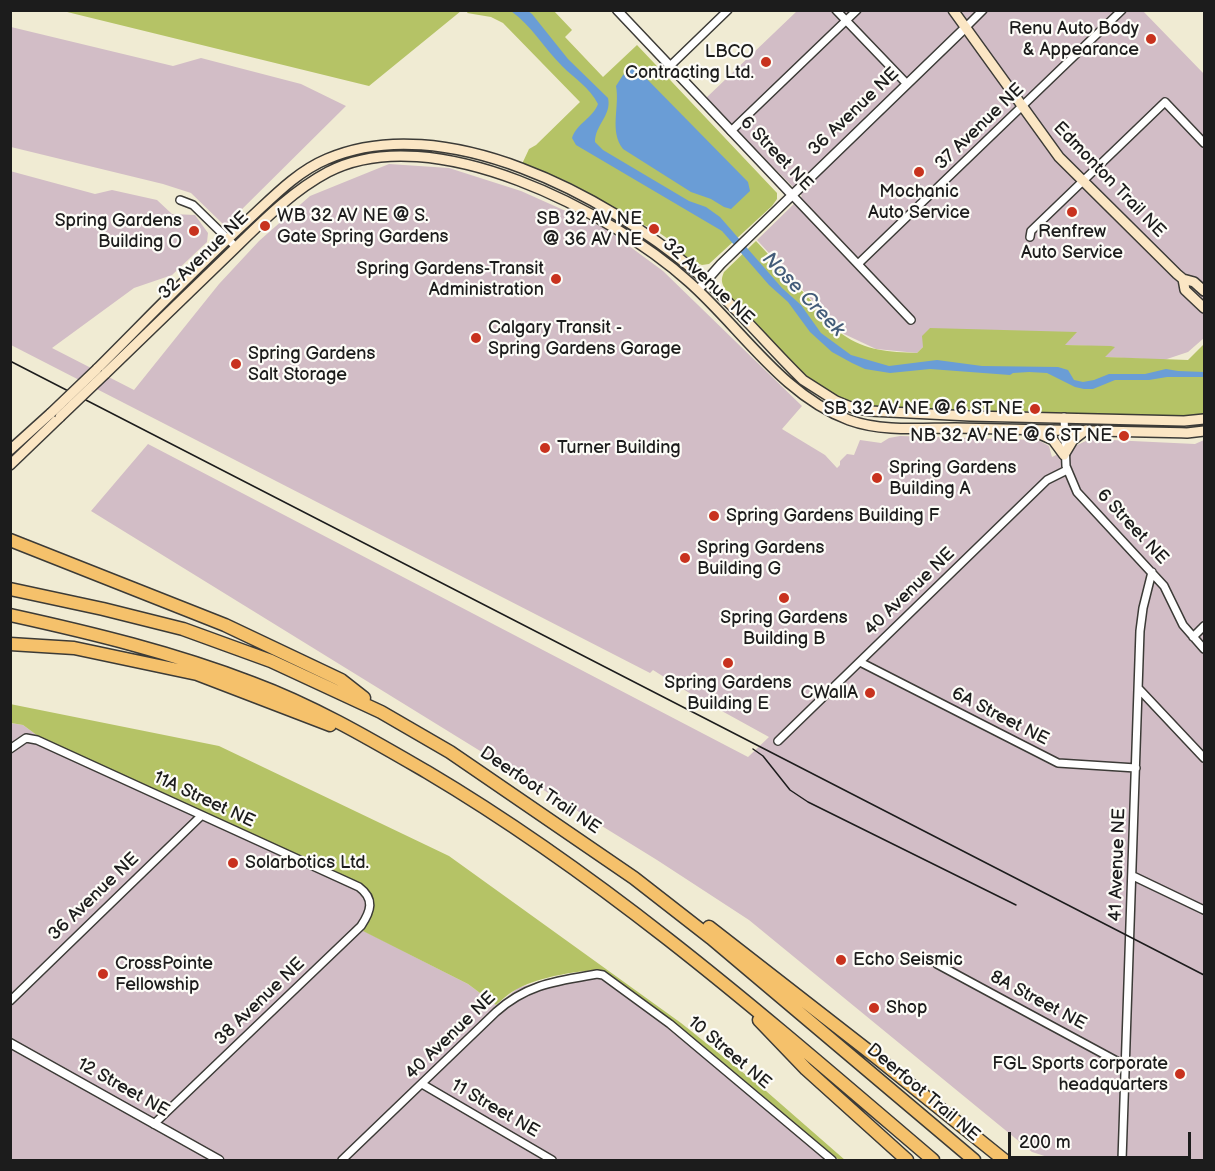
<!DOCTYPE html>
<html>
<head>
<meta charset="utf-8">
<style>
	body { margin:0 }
	#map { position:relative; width:1215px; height:1171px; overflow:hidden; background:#f0ebd3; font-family:"Balsamiq Sans",sans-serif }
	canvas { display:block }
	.frame { position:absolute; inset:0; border:12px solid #1c1c1c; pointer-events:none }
	.scale { position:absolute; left:1008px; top:1132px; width:183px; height:27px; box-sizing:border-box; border:3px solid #1c1c1c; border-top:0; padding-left:8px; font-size:18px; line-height:21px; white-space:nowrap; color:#1c1c1c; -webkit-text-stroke:4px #fdfcf7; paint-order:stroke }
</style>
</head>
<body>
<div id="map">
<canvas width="1215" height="1171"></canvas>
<div class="frame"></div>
<div class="scale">200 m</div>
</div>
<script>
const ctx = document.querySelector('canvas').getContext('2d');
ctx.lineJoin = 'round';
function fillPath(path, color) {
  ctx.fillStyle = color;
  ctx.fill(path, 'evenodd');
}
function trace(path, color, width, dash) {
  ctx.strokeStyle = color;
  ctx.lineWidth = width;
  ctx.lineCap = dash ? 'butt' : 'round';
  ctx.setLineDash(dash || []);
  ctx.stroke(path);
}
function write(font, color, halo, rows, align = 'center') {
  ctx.font = font + ' "Balsamiq Sans",sans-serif';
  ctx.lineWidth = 4.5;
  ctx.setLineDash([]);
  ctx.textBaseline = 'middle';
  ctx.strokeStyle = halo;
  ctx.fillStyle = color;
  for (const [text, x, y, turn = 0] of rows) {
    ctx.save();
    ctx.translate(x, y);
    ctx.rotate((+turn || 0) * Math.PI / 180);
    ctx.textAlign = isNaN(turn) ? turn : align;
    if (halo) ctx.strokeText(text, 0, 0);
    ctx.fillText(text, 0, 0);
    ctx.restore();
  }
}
const industrial = new Path2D(`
	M797 11H1143L1204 74V338L1188 352 1164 360 1104 357 1114 347 1064 345 1076 332 923 347 917 353 876 349 842 333 757 240 802 196 705 99Z
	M11 27 173 66 201 58 301 84 346 106 225 226 191 193 163 184 11 147Z
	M389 164 449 168 521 191 606 229 663 271 802 406 782 429 825 455 837 468 840 465V461L847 454 854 455 860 440 881 443 889 438 900 436 1038 440 1049 446 1052 457 1090 439 1195 444 1204 440V1160H1057L1032 1152 749 920 657 860 91 511 148 444 748 757 769 737 691 694 653 670 650 673 11 345 10 171 95 194 112 190 157 200 172 214 195 215 208 233 207 242 172 275 134 288 52 348 134 390 219 284 259 241 310 196Z
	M10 723 23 725 38 736 361 885 370 895 373 905 371 920 364 931 468 984 496 1005 518 988 534 983 560 976 602 970 677 1024 839 1160H11Z`);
const green = new Path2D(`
	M469 10 554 11 572 30 565 37 603 77 637 45 777 193V199L772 206 709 264 702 265 692 261 683 254 678 246 654 229 641 224 589 193 564 180 522 164 529 149 536 145 580 102 503 23 491 17 467 13Z
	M63 11 461 10V11L369 86Z
	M756 241 842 334C866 351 889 352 917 353L923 347 922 336 930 328 1077 332 1065 345 1111 346 1115 347 1105 357 1188 360 1204 344V414L1178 416 887 408C867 407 847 403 829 393 800 376 778 349 755 324 744 313 729 300 723 285 721 280 722 277 724 272Z
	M10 704 219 746 449 856 681 1023 766 1091 845 1160H839L677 1024 603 970C579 970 540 977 519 988 510 992 503 999 496 1005L468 984 363 931C375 915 378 898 361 885L38 736 23 725 11 723Z`);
const water = new Path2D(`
	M511 11H528L532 14 568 59 608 98C612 115 595 125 595 142L603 150 689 201 706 207 720 217 782 288 801 305 821 333 851 355 889 366 937 360 982 366 1058 367 1068 370 1074 380 1083 382 1094 380 1109 374H1145L1166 369 1178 371 1204 372V377H1167L1149 380H1115L1093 389H1084L1075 387 1047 373 1029 372 1013 373 1010 375 930 369 890 373 865 369 852 363 832 352 810 332 788 302 769 285 722 231 576 145 572 138C577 123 593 118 598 104 590 88 574 78 562 66 544 48 532 26 511 11Z
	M633 68 640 72 748 182 750 191 731 209 724 207 711 199 691 192 623 149C609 131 620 107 616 86L623 75Z`);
const minor = new Path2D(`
	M836 10 907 84
	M965 28 983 10
	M670 66 728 10
	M731 131 857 10
	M792 195 911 320
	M180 200 193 205 236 247
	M1030 237 1031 231 1165 102 1204 143
	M858 264 1122 10
	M1064 417 1066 466 1077 492 1164 586 1183 625 1204 649
	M1193 637 1204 626
	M860 662 1058 763 1136 768
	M1139 689 1204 758
	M778 741 1047 480 1067 470
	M10 749 26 738 37 740 359 887C375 899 371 911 361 926L154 1124
	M1133 876 1204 910
	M937 964 1124 1065
	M10 1001 201 816
	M422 1084 552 1160
	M342 1160 496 1012C527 984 557 981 597 974L603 975 670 1024 832 1160
	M1122 1160 1140 631 1143 608 1152 572`);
const tertiary = new Path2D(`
	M617 10 792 195
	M698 290 721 264 965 28
	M10 1043 219 1160`);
const secondary = new Path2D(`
	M953 10 1059 157 1177 274 1183 279 1194 282 1204 291
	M1183 279 1185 290 1204 308
	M97 369C147 319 196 268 248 220 272 198 296 172 327 159 444 109 606 196 695 271 734 304 767 345 803 380L836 401 853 408 870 411 970 416 1184 421 1204 419
	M105 374C146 334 187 295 227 256 258 226 290 192 328 172 432 118 611 212 689 282 741 328 782 395 849 420 882 432 921 428 955 428 1033 430 1110 431 1187 433L1204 431
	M1035 432 1053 440 1064 455 1073 440 1086 430
	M10 450 51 413
	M10 465 60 417`);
const motorway = new Path2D(`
	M10 540 225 625 341 680 364 698
	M10 589 103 609 183 629 271 661 381 712 450 752 634 878 711 938 974 1160
	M10 615C92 633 174 653 252 683 314 706 370 739 427 772 611 881 771 1022 933 1160
	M10 644 74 648 197 674 330 725
	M709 927 876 1057 1004 1160
	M759 1020 806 1069 907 1160`);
const rail = new Path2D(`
	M10 361 1204 975
	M753 749 763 756 790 790 808 802 1016 905`);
const secondaryBridge = new Path2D(`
	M51 413 97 369
	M60 417 105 374`);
const markers = [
	[1151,39,6,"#c8321e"],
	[766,62,6,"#c8321e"],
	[919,172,6,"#c8321e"],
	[1072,212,6,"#c8321e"],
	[265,226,6,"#c8321e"],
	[654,229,6,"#c8321e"],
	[194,231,6,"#c8321e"],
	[556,279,6,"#c8321e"],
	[476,338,6,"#c8321e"],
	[236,364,6,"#c8321e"],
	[1035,409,6,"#c8321e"],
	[1124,436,6,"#c8321e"],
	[545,448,6,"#c8321e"],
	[877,478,6,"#c8321e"],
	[714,516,6,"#c8321e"],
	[685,558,6,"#c8321e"],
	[784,598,6,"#c8321e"],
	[728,663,6,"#c8321e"],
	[870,693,6,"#c8321e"],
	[233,863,6,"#c8321e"],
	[841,960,6,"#c8321e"],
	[103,974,6,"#c8321e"],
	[874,1008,6,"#c8321e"],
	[1180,1074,6,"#c8321e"]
];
const poiNames = [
	["Renu Auto Body",1139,29,"right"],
	["& Appearance",1139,50,"right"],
	["LBCO",754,52,"right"],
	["Contracting Ltd.",754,73,"right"],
	["Mochanic",919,192,"center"],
	["Auto Service",919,213,"center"],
	["WB 32 AV NE @ S.",277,216],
	["Gate Spring Gardens",277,237],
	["SB 32 AV NE",642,219,"right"],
	["@ 36 AV NE",642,240,"right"],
	["Spring Gardens",182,221,"right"],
	["Building O",182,242,"right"],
	["Renfrew",1072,232,"center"],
	["Auto Service",1072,253,"center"],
	["Spring Gardens-Transit",544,269,"right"],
	["Administration",544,290,"right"],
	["Calgary Transit -",488,328],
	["Spring Gardens Garage",488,349],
	["Spring Gardens",248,354],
	["Salt Storage",248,375],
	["SB 32 AV NE @ 6 ST NE",1023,409,"right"],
	["NB 32 AV NE @ 6 ST NE",1112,436,"right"],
	["Turner Building",557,448],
	["Spring Gardens",889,468],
	["Building A",889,489],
	["Spring Gardens Building F",726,516],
	["Spring Gardens",697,548],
	["Building G",697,569],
	["Spring Gardens",784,618,"center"],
	["Building B",784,639,"center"],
	["Spring Gardens",728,683,"center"],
	["Building E",728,704,"center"],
	["CWallA",858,693,"right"],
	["Solarbotics Ltd.",245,863],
	["Echo Seismic",853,960],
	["CrossPointe",115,964],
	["Fellowship",115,985],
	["Shop",886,1008],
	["FGL Sports corporate",1168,1064,"right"],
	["headquarters",1168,1085,"right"]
];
const streetNames = [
	["36 Avenue NE",854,112,-44],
	["37 Avenue NE",980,127,-44],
	["6 Street NE",776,154,46],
	["Edmonton Trail NE",1109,180,46],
	["32 Avenue NE",204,256,-44],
	["32 Avenue NE",708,282,43],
	["6 Street NE",1132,527,47],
	["40 Avenue NE",910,592,-44],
	["6A Street NE",1000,717,27],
	["Deerfoot Trail NE",540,791,34],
	["11A Street NE",204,800,25],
	["41 Avenue NE",1118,865,-88],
	["36 Avenue NE",94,897,-44],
	["8A Street NE",1038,1001,28],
	["38 Avenue NE",260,1002,-44],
	["40 Avenue NE",451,1036,-44],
	["10 Street NE",729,1053,40],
	["12 Street NE",123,1088,29],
	["Deerfoot Trail NE",923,1093,40],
	["11 Street NE",495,1109,30]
];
const waterNames = [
	["Nose Creek",803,295,46]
];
fillPath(industrial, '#d2bdc6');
fillPath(green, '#b5c366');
fillPath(water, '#6a9dd6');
trace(minor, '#3c3b37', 10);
trace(tertiary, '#3c3b37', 11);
trace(secondary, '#3c3b37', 12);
trace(motorway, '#3c3b37', 15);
trace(minor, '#fff', 7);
trace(tertiary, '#fff', 8);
trace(secondary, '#fbe6c4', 9);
trace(motorway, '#f5c16b', 12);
trace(rail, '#1c1c1c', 1.5);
trace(secondaryBridge, '#3c3b37', 12, []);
trace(secondaryBridge, '#fbe6c4', 9);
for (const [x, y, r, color] of markers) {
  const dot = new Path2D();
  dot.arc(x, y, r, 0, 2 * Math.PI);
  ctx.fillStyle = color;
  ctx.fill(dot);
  trace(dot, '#fdfcf7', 2);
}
write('18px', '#1c1c1c', '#fdfcf7', poiNames, 'left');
write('18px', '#1c1c1c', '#fdfcf7', streetNames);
write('italic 20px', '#435c79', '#fdfcf7', waterNames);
</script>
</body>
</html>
